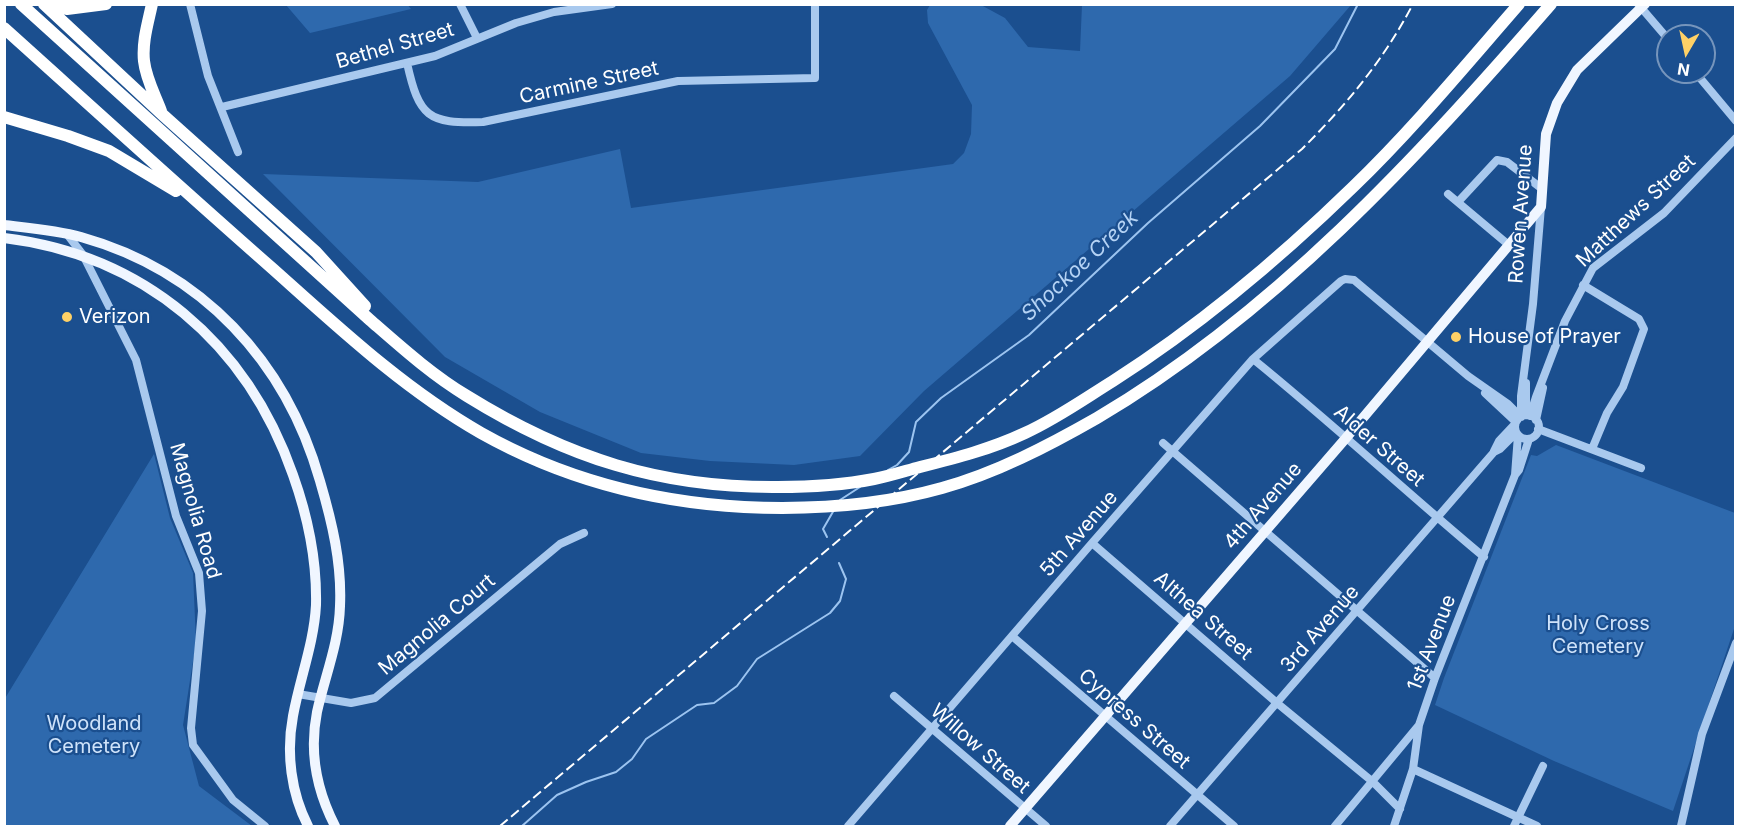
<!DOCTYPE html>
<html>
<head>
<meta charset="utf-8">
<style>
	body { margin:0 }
	#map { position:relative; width:1740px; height:831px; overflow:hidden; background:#1b4f8f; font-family:Inter,sans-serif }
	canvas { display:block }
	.frame { position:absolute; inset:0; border:6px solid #fff; pointer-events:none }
	.north { position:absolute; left:1656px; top:24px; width:60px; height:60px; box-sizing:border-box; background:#1b4f8f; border:2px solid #7695bc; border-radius:50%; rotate:189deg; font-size:16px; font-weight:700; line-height:24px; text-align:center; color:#fff }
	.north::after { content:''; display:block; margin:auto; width:21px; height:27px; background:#ffd166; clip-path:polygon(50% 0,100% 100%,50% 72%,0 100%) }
</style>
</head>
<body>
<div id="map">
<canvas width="1740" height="831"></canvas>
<div class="frame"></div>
<div class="north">N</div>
</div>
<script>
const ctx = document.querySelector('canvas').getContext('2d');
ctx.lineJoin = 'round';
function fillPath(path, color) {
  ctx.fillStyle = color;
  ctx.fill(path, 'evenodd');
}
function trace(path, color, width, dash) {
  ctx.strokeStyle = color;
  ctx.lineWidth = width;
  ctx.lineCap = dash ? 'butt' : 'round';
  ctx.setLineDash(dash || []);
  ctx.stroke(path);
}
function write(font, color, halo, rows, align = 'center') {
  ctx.font = font + ' Inter,sans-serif';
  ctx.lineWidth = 4.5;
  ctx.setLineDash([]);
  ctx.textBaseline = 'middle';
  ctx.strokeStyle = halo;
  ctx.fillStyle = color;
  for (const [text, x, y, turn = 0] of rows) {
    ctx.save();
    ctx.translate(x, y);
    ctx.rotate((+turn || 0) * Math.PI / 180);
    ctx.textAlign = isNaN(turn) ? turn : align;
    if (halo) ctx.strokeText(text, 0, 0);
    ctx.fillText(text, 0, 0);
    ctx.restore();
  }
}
const green = new Path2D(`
	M407 4 411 9 310 33 286 5Z
	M930 5H981L1005 18 1028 47 1080 51 1082 5H1351L1290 76 924 391 860 456 794 465 710 461 641 453 540 412 445 357 263 174 478 182 620 149 631 208 953 164 964 153 971 134 972 105 928 23 927 10Z
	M1556 445 1735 513V626L1673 811 1554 761 1435 705 1444 678 1531 455 1537 456Z
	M154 454 170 518 193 573 196 642 183 725 199 786 252 826H5L4 700Z`);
const stream = new Path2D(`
	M888 470 897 465 909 452 916 422 941 398 1029 335 1148 223 1260 126 1335 49 1358 4
	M840 500 860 487
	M827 537 823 529 834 510
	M522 826 557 795 586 782 616 772 632 759 646 739 697 705 714 703 737 686 757 659 830 613 840 601 846 579 839 563`);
const minor = new Path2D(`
	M190 4 208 76 238 152
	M460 4 477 38
	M1638 4 1668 39
	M407 63C419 117 428 124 483 122L678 81 815 78V4
	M1695 72 1736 121
	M222 107 435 56 516 23 554 12 612 4
	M1448 194 1510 246
	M1458 202 1497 160 1507 162 1541 188
	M67 234 83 255 136 360 176 516 199 573 202 611 191 728 193 745 233 800 265 826
	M1583 285 1639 319 1644 329 1623 387 1607 413 1592 449
	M1253 359C1332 423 1406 492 1484 557
	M1526 383V415
	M1485 393 1516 422
	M1515 427a12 12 0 1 1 24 0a12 12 0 1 1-24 0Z
	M1530 416 1536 397 1565 321 1593 268 1664 213 1736 138
	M1521 417V396L1533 304 1541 207
	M1536 420 1543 388
	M1538 429 1641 468
	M1163 443 1435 678
	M1494 451 1499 441 1515 424
	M1515 475 1518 435
	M1092 543 1277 703 1373 782 1400 809
	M1012 636 1234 826
	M298 694 351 703 375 698 560 544 584 533
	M894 696 1046 826
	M1413 769 1537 826
	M848 826 1092 543 1253 359 1341 281 1345 279 1354 280 1468 376 1508 404 1521 417
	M1170 826 1494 452 1500 449 1516 433
	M1335 826 1419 725
	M1394 826 1413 769 1419 725 1435 678 1515 475 1519 470 1529 439
	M1514 826 1543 766
	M1681 826 1702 734 1736 643`);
const major = new Path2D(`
	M4 225C30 228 56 230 81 237 202 271 286 361 320 481 332 522 342 563 340 606 339 643 325 676 317 712 309 752 317 791 335 826
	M4 238C144 255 247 343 293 475 308 517 317 561 316 605 314 643 300 678 293 716 286 753 291 793 308 826
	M1010 826 1346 438 1541 207 1546 134 1557 103 1577 70 1645 4`);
const highway = new Path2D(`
	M21 4 370 320C401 347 432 375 467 396 567 458 661 488 778 487 810 487 843 485 874 479 890 476 905 471 920 467 956 458 991 449 1025 433 1056 419 1084 399 1113 381 1199 326 1280 258 1353 187 1412 130 1465 66 1519 4
	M44 4 163 115 316 252 365 306
	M49 4 67 9 106 4
	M152 4C148 23 142 42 144 61 146 79 155 95 161 111
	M4 28C94 109 183 190 273 269 339 328 404 389 481 433 561 478 652 502 744 507 810 510 878 506 942 488 996 473 1048 446 1097 418 1275 313 1417 158 1551 4
	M4 117 68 136 109 151 176 191`);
const rail = new Path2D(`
	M500 826 1302 149C1347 104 1383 61 1413 4`);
const markers = [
	[67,317,6,"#ffd166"],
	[1456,337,6,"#ffd166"]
];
const streetNames = [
	["Bethel Street",395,46,-16],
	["Carmine Street",589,83,-12],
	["Matthews Street",1636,211,-43],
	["Rowen Avenue",1521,214,-86],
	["Alder Street",1379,446,41],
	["4th Avenue",1263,506,-49],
	["Magnolia Road",195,511,74],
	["5th Avenue",1079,534,-49],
	["Althea Street",1203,616,41],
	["Magnolia Court",437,625,-40],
	["3rd Avenue",1320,629,-49],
	["1st Avenue",1432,643,-69],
	["Cypress Street",1134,719,41],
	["Willow Street",980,749,41]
];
const poiNames = [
	["Verizon",79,317],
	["House of Prayer",1468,337]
];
const parkNames = [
	["Holy Cross",1598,624],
	["Cemetery",1598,647],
	["Woodland",94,724],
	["Cemetery",94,747]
];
const waterNames = [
	["Shockoe Creek",1080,266,-43]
];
fillPath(green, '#2e69ad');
trace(stream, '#9cc4f0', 2);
trace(minor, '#a9c9ee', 8);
trace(major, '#f0f6ff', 10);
trace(highway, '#fff', 12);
trace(rail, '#fff', 2, [10, 4.5]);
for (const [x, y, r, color] of markers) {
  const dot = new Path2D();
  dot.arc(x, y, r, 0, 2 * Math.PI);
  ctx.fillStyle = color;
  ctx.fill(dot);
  trace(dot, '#1b4f8f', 2);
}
write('20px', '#fff', '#1b4f8f', streetNames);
write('20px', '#fff', '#1b4f8f', poiNames, 'left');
write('20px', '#cfe3fa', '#1b4f8f', parkNames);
write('italic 21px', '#b5d3f5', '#1b4f8f', waterNames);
</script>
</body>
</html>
